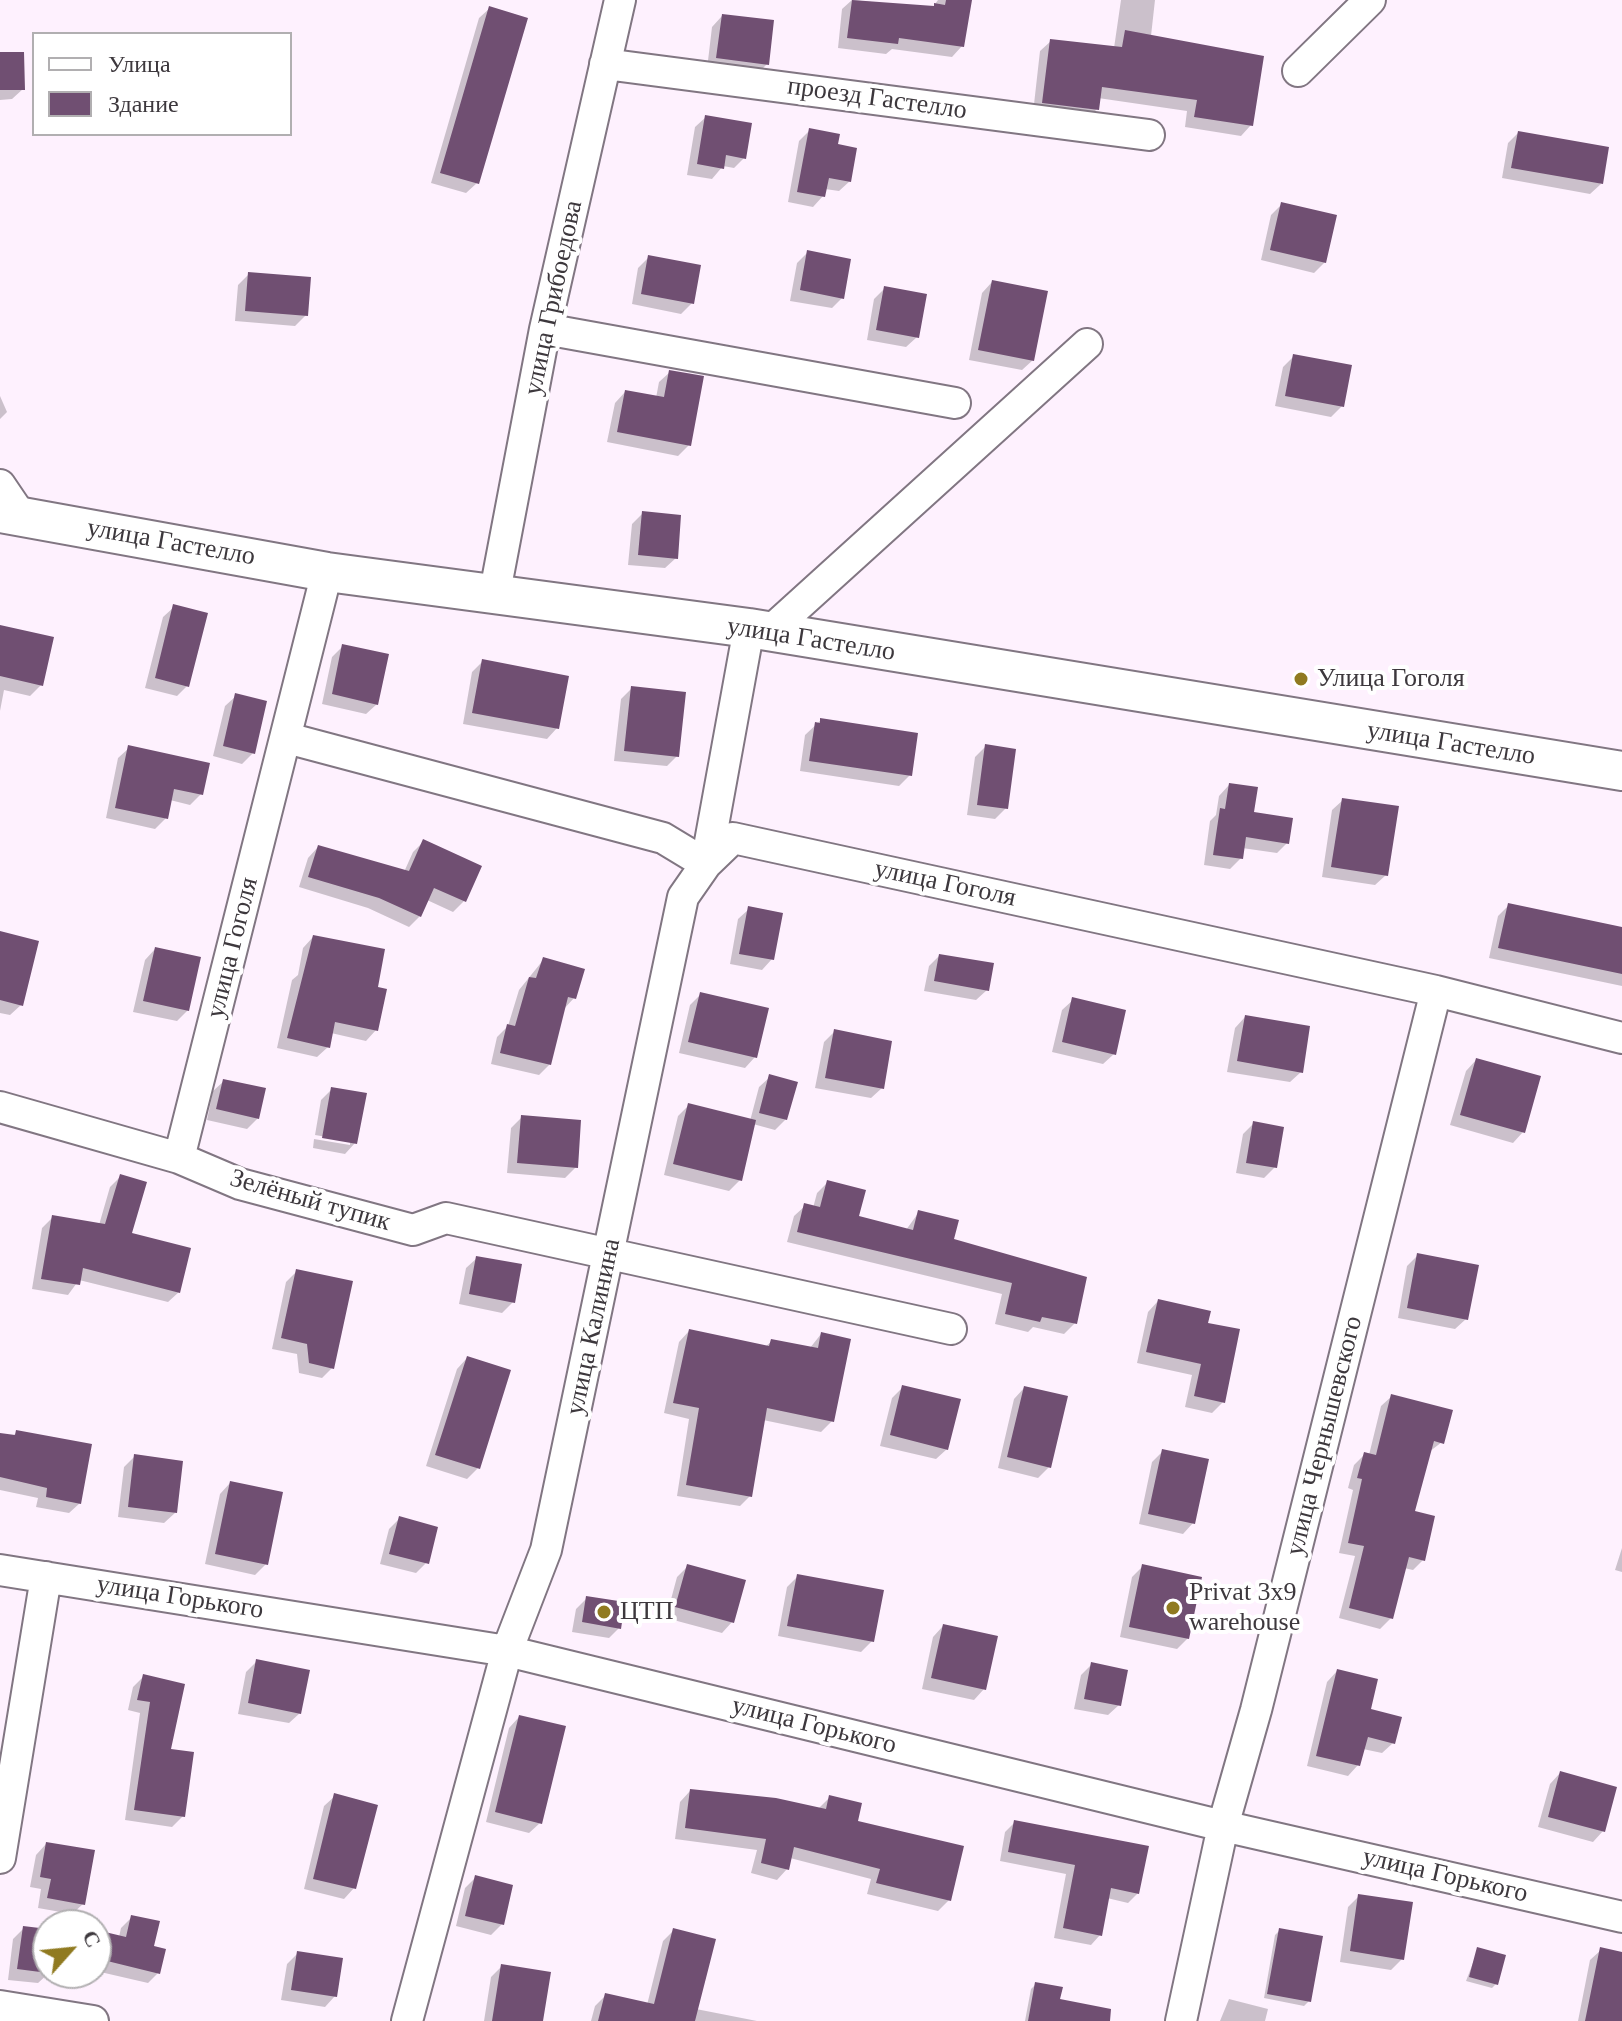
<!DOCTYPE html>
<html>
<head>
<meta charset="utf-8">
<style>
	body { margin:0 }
	#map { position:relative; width:1622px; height:2021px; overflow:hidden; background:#fef1fe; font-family:"Times New Roman",serif }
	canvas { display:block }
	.legend { position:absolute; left:32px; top:32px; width:260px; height:104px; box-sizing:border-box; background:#fff; border:2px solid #b1afb1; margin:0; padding:10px 14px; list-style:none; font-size:24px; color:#3d383d }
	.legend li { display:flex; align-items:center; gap:16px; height:40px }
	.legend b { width:40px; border:2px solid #b1afb1 }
	.north { position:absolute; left:32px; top:1909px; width:80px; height:80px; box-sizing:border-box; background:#fff; border:2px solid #b1afb1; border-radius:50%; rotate:63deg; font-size:22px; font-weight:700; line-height:32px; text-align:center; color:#3d383d }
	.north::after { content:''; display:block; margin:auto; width:28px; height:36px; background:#907a20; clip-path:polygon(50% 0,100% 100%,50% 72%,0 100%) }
</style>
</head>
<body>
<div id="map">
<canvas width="1622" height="2021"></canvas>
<ul class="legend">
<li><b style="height:10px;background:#fff"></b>Улица</li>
<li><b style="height:22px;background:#704f72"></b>Здание</li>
</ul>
<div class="north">С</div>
</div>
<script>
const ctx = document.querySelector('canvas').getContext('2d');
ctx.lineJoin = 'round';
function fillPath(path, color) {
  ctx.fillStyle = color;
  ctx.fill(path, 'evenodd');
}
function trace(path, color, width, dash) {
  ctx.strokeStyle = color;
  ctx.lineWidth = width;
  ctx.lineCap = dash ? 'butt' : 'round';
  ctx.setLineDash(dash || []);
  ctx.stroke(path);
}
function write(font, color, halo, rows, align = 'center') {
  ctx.font = font + ' "Times New Roman",serif';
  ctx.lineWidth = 8;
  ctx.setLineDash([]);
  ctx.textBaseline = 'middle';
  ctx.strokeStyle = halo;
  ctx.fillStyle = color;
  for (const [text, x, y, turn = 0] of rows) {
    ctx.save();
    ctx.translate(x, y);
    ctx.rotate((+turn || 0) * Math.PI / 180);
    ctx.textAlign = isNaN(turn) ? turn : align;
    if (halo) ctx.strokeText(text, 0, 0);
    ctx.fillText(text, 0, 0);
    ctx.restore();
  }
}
const shadow = new Path2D(`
	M852 0 932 8 938 0H971L962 46 952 57 892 49 886 54 838 48 842 9Z
	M1121 0H1155L1151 36 1251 125 1241 136 1185 127 1187 111 1098 98 1097 109 1086 120 1033 113 1040 51 1051 41 1114 48Z
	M490 8 477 183 466 193 431 183 479 18Z
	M722 16 767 64 756 75 707 69 712 27Z
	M0 54 23 89 12 99 0 100Z
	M706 117 744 158 734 168 723 166 712 179 687 175 695 127Z
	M810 130 835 146 850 181 839 191 825 189 823 196 813 207 788 202 799 141Z
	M1518 133 1601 184 1590 194 1502 178 1508 143Z
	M1282 204 1325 262 1314 273 1261 260 1271 215Z
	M807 253 842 298 832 308 790 301 797 263Z
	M649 257 692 303 681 314 632 304 638 268Z
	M249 274 306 315 295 326 235 321 238 285Z
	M992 282 1033 360 1022 370 969 360 982 293Z
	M885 288 917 337 906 347 867 340 874 299Z
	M1294 356 1342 406 1331 417 1275 406 1283 367Z
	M670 372 689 445 678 456 607 442 615 403 625 392 656 398 659 382Z
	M0 396 7 412 0 419Z
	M643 513 676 558 665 568 628 565 632 524Z
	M174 607 187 686 177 696 145 688 163 617Z
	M0 627 41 685 30 696 4 690 0 711Z
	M343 646 377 704 366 714 322 704 332 657Z
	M483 661 557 728 547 739 463 724 472 672Z
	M632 688 677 756 667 766 614 761 621 699Z
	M236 696 253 753 242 764 213 756 225 706Z
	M821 720 910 775 899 786 800 771 805 735Z
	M986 746 1006 808 995 819 967 815 975 757Z
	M129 748 201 794 190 805 170 800 166 818 155 829 106 818 118 758Z
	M1229 785 1252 814 1287 843 1277 853 1242 848 1241 858 1230 869 1204 865 1210 821 1216 815 1219 796Z
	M1343 800 1386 875 1375 885 1322 877 1332 810Z
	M424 841 479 867 464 901 453 912 427 900 420 916 409 927 368 908 299 887 308 858 318 847 404 872 413 852Z
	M1509 905 1622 929V986L1489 958 1498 916Z
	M749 909 772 959 762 970 730 964 738 919Z
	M0 933 21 1005 10 1015 0 1013Z
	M313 937 375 989 376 1030 366 1041 331 1033 328 1047 317 1057 277 1048 292 980 298 975 303 948Z
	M155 949 188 1010 177 1021 133 1012 145 960Z
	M939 956 987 990 976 1000 924 991 929 966Z
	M544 959 574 998 563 1010 550 1064 539 1075 491 1064 497 1037 508 1026 519 990Z
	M701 994 755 1057 745 1068 679 1053 690 1005Z
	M1073 1000 1114 1054 1103 1064 1052 1052 1062 1010Z
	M1245 1017 1301 1072 1290 1082 1227 1072 1235 1028Z
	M834 1032 882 1088 871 1098 815 1088 824 1042Z
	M1476 1060 1523 1132 1513 1143 1450 1125 1466 1071Z
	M770 1077 786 1119 775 1130 753 1124 740 1180 729 1191 664 1175 678 1116 688 1106 750 1121 759 1087Z
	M224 1081 258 1118 247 1129 207 1120 213 1091Z
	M332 1089 355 1143 345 1154 313 1148 314 1139 350 1145V1141L315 1135 321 1100Z
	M522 1117 576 1167 565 1178 507 1173 511 1128Z
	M1253 1124 1275 1167 1264 1178 1236 1173 1243 1134Z
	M121 1176 129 1235 179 1292 168 1302 79 1280 68 1295 32 1289 42 1228 52 1218 99 1225 110 1187Z
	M828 1182 857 1218 906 1230 919 1212 952 1240 1075 1323 1064 1334 1033 1327 1028 1332 995 1324 1002 1294 787 1242 794 1216 805 1206 813 1208 817 1193Z
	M1418 1255 1466 1319 1455 1329 1398 1318 1407 1266Z
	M477 1258 513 1302 502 1313 459 1304 466 1268Z
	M297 1271 332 1368 322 1378 299 1373 297 1354 272 1349 286 1282Z
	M1158 1301 1206 1324 1223 1402 1212 1413 1185 1407 1192 1375 1137 1363 1148 1312Z
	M689 1331 765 1347 772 1341 810 1348 821 1334 832 1421 821 1432 763 1420 750 1496 740 1506 677 1496 689 1419 664 1413 679 1342Z
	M467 1358 478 1468 467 1479 426 1466 457 1369Z
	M903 1387 947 1449 936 1459 880 1446 892 1398Z
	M1024 1388 1049 1467 1038 1478 998 1468 1014 1399Z
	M1392 1396 1442 1442 1429 1452 1413 1513 1423 1560 1413 1570 1404 1568 1391 1618 1380 1629 1339 1618 1355 1556 1339 1553 1353 1490 1348 1488 1354 1465 1365 1454 1369 1455 1381 1406Z
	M17 1432 80 1503 69 1513 36 1507 38 1498 0 1490V1435L12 1437Z
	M1163 1451 1193 1523 1183 1534 1139 1524 1152 1462Z
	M135 1456 175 1513 164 1523 118 1517 124 1467Z
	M230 1483 266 1564 255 1575 205 1564 220 1494Z
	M399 1519 427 1562 416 1573 380 1564 389 1529Z
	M1622 1548V1572L1615 1570Z
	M688 1566 732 1622 722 1633 666 1618 677 1577Z
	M1143 1566 1188 1638 1177 1649 1120 1637 1132 1577Z
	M798 1576 872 1641 861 1652 778 1636 787 1587Z
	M587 1598 619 1628 609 1638 572 1632 576 1609Z
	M943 1626 984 1689 974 1700 922 1689 933 1637Z
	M257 1661 300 1713 289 1723 238 1714 246 1672Z
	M1092 1664 1119 1705 1108 1715 1074 1709 1081 1675Z
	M1337 1671 1393 1743 1382 1753 1363 1749 1358 1765 1348 1776 1307 1766 1327 1682Z
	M144 1676 169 1751 183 1816 172 1827 125 1820 140 1713 128 1710 133 1687Z
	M519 1717 540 1823 529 1833 486 1822 509 1728Z
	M1560 1773 1603 1831 1593 1842 1538 1827 1550 1784Z
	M690 1791 819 1808 830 1797 949 1900 938 1911 867 1894 871 1879 790 1858 787 1869 777 1880 751 1873 757 1850 675 1839 680 1802Z
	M335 1796 354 1888 344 1899 304 1889 324 1806Z
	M1015 1822 1138 1893 1128 1903 1107 1898 1100 1935 1091 1945 1054 1938 1066 1874 1000 1861 1005 1832Z
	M46 1844 83 1904 72 1914 38 1908 41 1889 30 1887 36 1855Z
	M476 1877 502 1924 491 1935 456 1926 465 1888Z
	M1359 1896 1402 1959 1391 1970 1340 1962 1348 1907Z
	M132 1917 152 1948 158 1973 148 1983 96 1971V1944L106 1934 119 1937 121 1928Z
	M24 1928 48 1931 49 1973 38 1983 8 1980 13 1939Z
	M674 1930 696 2009 757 2021H591L595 2006 605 1996 647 2005 663 1941Z
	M1280 1930 1309 2001 1304 2006 1264 1998 1275 1935Z
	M1478 1950 1496 1984 1492 1988 1466 1981Z
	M1601 1950 1622 1954V2021H1578L1590 1960Z
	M298 1953 335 1996 325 2007 281 2000 287 1964Z
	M502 1966 541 2021H484L491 1977Z
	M1036 1984 1058 2001 1087 2021H1025L1031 1989Z
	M1229 1999 1268 2009 1265 2021H1220Z`);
const building = new Path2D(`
	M852 0 934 6V3L945 5 946 0H972L964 47 899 38 898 44 847 38Z
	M489 6 528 18 479 184 440 173Z
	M722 14 774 20 769 65 716 58Z
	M1125 30 1264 56 1253 126 1194 117 1197 100 1102 87 1099 110 1042 103 1050 39 1122 47Z
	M0 52H24L25 90H0Z
	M705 115 752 123 746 159 726 155 724 169 697 164Z
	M809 128 840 134 838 144 857 148 851 182 829 178 825 197 797 192Z
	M1518 131 1609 147 1603 184 1511 168Z
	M1281 202 1337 215 1326 263 1270 250Z
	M807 250 851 259 844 299 800 290Z
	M648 255 701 265 694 304 641 294Z
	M248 272 311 277 308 316 245 311Z
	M992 280 1048 291 1034 361 978 350Z
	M884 286 927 294 919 338 876 330Z
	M1293 354 1352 365 1344 407 1285 396Z
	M669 370 704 376 691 446 617 432 625 390 664 397Z
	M642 511 681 515 678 559 638 555Z
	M173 604 208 613 189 687 155 678Z
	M0 625 54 637 43 686 0 676Z
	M342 644 389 654 378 705 332 694Z
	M482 659 569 676 559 729 472 713Z
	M631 686 686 692 679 757 624 751Z
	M235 693 267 701 255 754 223 746Z
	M820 718 918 733 912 776 809 761 815 722 820 723Z
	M985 744 1016 749 1008 809 977 805Z
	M128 745 210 763 203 795 174 789 168 819 115 808Z
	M1229 783 1258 787 1254 812 1293 818 1289 844 1246 837 1243 859 1213 855 1220 808 1225 809Z
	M1342 798 1399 806 1388 876 1331 867Z
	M423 839 482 866 466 902 434 888 421 917 379 898 308 877 318 845 409 871Z
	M1508 903 1622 927V974L1498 948Z
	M748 906 783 913 774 960 739 954Z
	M0 931 39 941 23 1006 0 1000Z
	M313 935 385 949 378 987 387 989 378 1031 335 1022 330 1048 287 1038Z
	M155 947 201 957 189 1011 143 1001Z
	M939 954 994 963 989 991 934 981Z
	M543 957 585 969 576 999 568 997 551 1065 500 1053 507 1024 515 1026 529 977 536 978Z
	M700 992 769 1008 757 1058 688 1042Z
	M1072 997 1126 1010 1116 1055 1062 1042Z
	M1245 1015 1310 1026 1303 1073 1237 1061Z
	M834 1029 892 1041 884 1089 825 1078Z
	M1476 1058 1541 1076 1525 1133 1460 1115Z
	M769 1074 798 1082 787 1120 759 1113Z
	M223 1079 266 1088 259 1119 216 1109Z
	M331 1087 367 1093 357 1144 322 1138Z
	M688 1103 756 1120 742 1181 673 1164Z
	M521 1115 581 1120 578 1168 517 1163Z
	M1253 1121 1284 1127 1277 1168 1246 1163Z
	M120 1174 147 1182 132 1233 191 1248 180 1293 83 1268 80 1285 41 1279 52 1215 105 1224Z
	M827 1180 866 1190 859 1216 913 1230 918 1210 959 1220 954 1239 1087 1277 1077 1324 1042 1317 1040 1322 1005 1314 1012 1283 797 1232 804 1203 820 1207Z
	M1417 1253 1479 1265 1468 1320 1407 1308Z
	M476 1256 522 1264 515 1303 469 1294Z
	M296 1269 353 1281 334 1369 309 1363 307 1344 281 1338Z
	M1158 1299 1211 1311 1208 1323 1240 1329 1225 1403 1194 1396 1201 1364 1146 1352Z
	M689 1329 769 1346 771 1339 818 1348 821 1332 851 1339 834 1422 767 1408 752 1497 686 1485 699 1408 673 1403Z
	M467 1356 511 1370 480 1469 435 1455Z
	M902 1385 961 1399 948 1450 890 1435Z
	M1024 1386 1068 1396 1051 1468 1007 1457Z
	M1391 1394 1453 1410 1444 1444 1434 1441 1415 1511 1435 1516 1425 1561 1409 1557 1393 1619 1349 1608 1364 1546 1348 1543 1362 1479 1357 1478 1364 1452 1376 1455Z
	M16 1430 92 1444 81 1504 46 1497 47 1488 0 1477V1433L15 1435Z
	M1162 1449 1209 1459 1195 1524 1148 1514Z
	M134 1454 183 1461 177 1513 128 1507Z
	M230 1481 283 1492 268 1565 215 1554Z
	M399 1516 438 1527 429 1564 389 1554Z
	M687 1564 746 1580 734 1623 675 1607Z
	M1142 1564 1202 1577 1189 1639 1129 1627Z
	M797 1574 884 1590 874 1642 787 1626Z
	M586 1596 625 1602 621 1629 582 1622Z
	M943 1624 998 1636 986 1690 931 1678Z
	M256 1659 310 1670 301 1714 248 1703Z
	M1091 1662 1128 1670 1121 1706 1084 1699Z
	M1337 1669 1378 1679 1371 1709 1402 1717 1395 1744 1368 1737 1360 1766 1316 1756Z
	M143 1674 185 1684 171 1749 194 1752 185 1817 134 1810 150 1702 137 1700Z
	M519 1715 566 1726 542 1824 495 1812Z
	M1560 1771 1617 1787 1605 1832 1548 1817Z
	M690 1789 776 1798 826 1809 829 1795 862 1803 858 1821 964 1846 951 1901 876 1883 880 1869 794 1847 789 1870 761 1863 766 1839 685 1828Z
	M334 1793 378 1805 356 1889 313 1879Z
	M1014 1820 1149 1846 1139 1894 1111 1888 1102 1936 1063 1928 1075 1865 1008 1852Z
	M46 1842 95 1850 85 1905 47 1898 51 1879 40 1877Z
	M475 1875 513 1885 504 1925 465 1916Z
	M1358 1894 1413 1902 1404 1960 1350 1951Z
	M131 1915 160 1921 154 1946 166 1949 160 1974 99 1959 105 1932 126 1937Z
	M23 1926 48 1929V1973L17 1969Z
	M673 1928 716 1939 695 2021H598L605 1993 654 2004Z
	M1279 1928 1323 1936 1311 2002 1267 1994Z
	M1477 1947 1506 1955 1498 1985 1469 1977Z
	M1600 1947 1622 1952V2021H1585Z
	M297 1951 343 1958 337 1997 291 1990Z
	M501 1964 551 1972 543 2021H492Z
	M1035 1982 1063 1987 1060 1999 1111 2009 1110 2021H1028Z`);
const minor = new Path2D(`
	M605 64 1149 135
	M1298 71 1370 0
	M545 329 955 403
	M0 485 21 516
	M494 597 545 329 620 0
	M768 633 1087 344
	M287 738 663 838 706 864 733 838 1436 991 1622 1038
	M0 1107 179 1158 240 1184 413 1230 446 1218 951 1329
	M179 1158 327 572
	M0 1570 507 1651 1223 1826 1622 1917
	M0 1858 46 1577
	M0 2006 93 2021
	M407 2021 507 1651 546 1550 683 897 706 864 749 628
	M1181 2021 1223 1826 1256 1710 1436 991`);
const major = new Path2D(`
	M0 513 327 572 749 628 1622 771`);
const markers = [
	[1301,679,8,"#907a20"],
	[1173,1608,8,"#907a20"],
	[604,1612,8,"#907a20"]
];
const streetNames = [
	["проезд Гастелло",877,99,8],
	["улица Грибоедова",554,298,-78],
	["улица Гастелло",171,543,10],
	["улица Гастелло",811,640,9],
	["улица Гастелло",1451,744,9],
	["улица Гоголя",945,884,12],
	["улица Гоголя",233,948,-76],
	["Зелёный тупик",310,1201,16],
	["улица Калинина",594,1327,-78],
	["улица Чернышевского",1325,1436,-76],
	["улица Горького",180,1598,9],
	["улица Горького",814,1726,14],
	["улица Горького",1445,1876,13]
];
const poiNames = [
	["Улица Гоголя",1317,679],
	["Privat 3x9",1189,1593],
	["warehouse",1189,1623],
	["ЦТП",620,1612]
];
fillPath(shadow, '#0003');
fillPath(building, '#704f72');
trace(minor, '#817682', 34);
trace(major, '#817682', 42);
trace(minor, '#fff', 30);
trace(major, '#fff', 38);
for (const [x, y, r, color] of markers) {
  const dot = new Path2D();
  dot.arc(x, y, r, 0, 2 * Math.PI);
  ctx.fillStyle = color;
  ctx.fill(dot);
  trace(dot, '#fff', 3);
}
write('26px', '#3d383d', '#fff', streetNames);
write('26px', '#3d383d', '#fff', poiNames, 'left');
</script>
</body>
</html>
